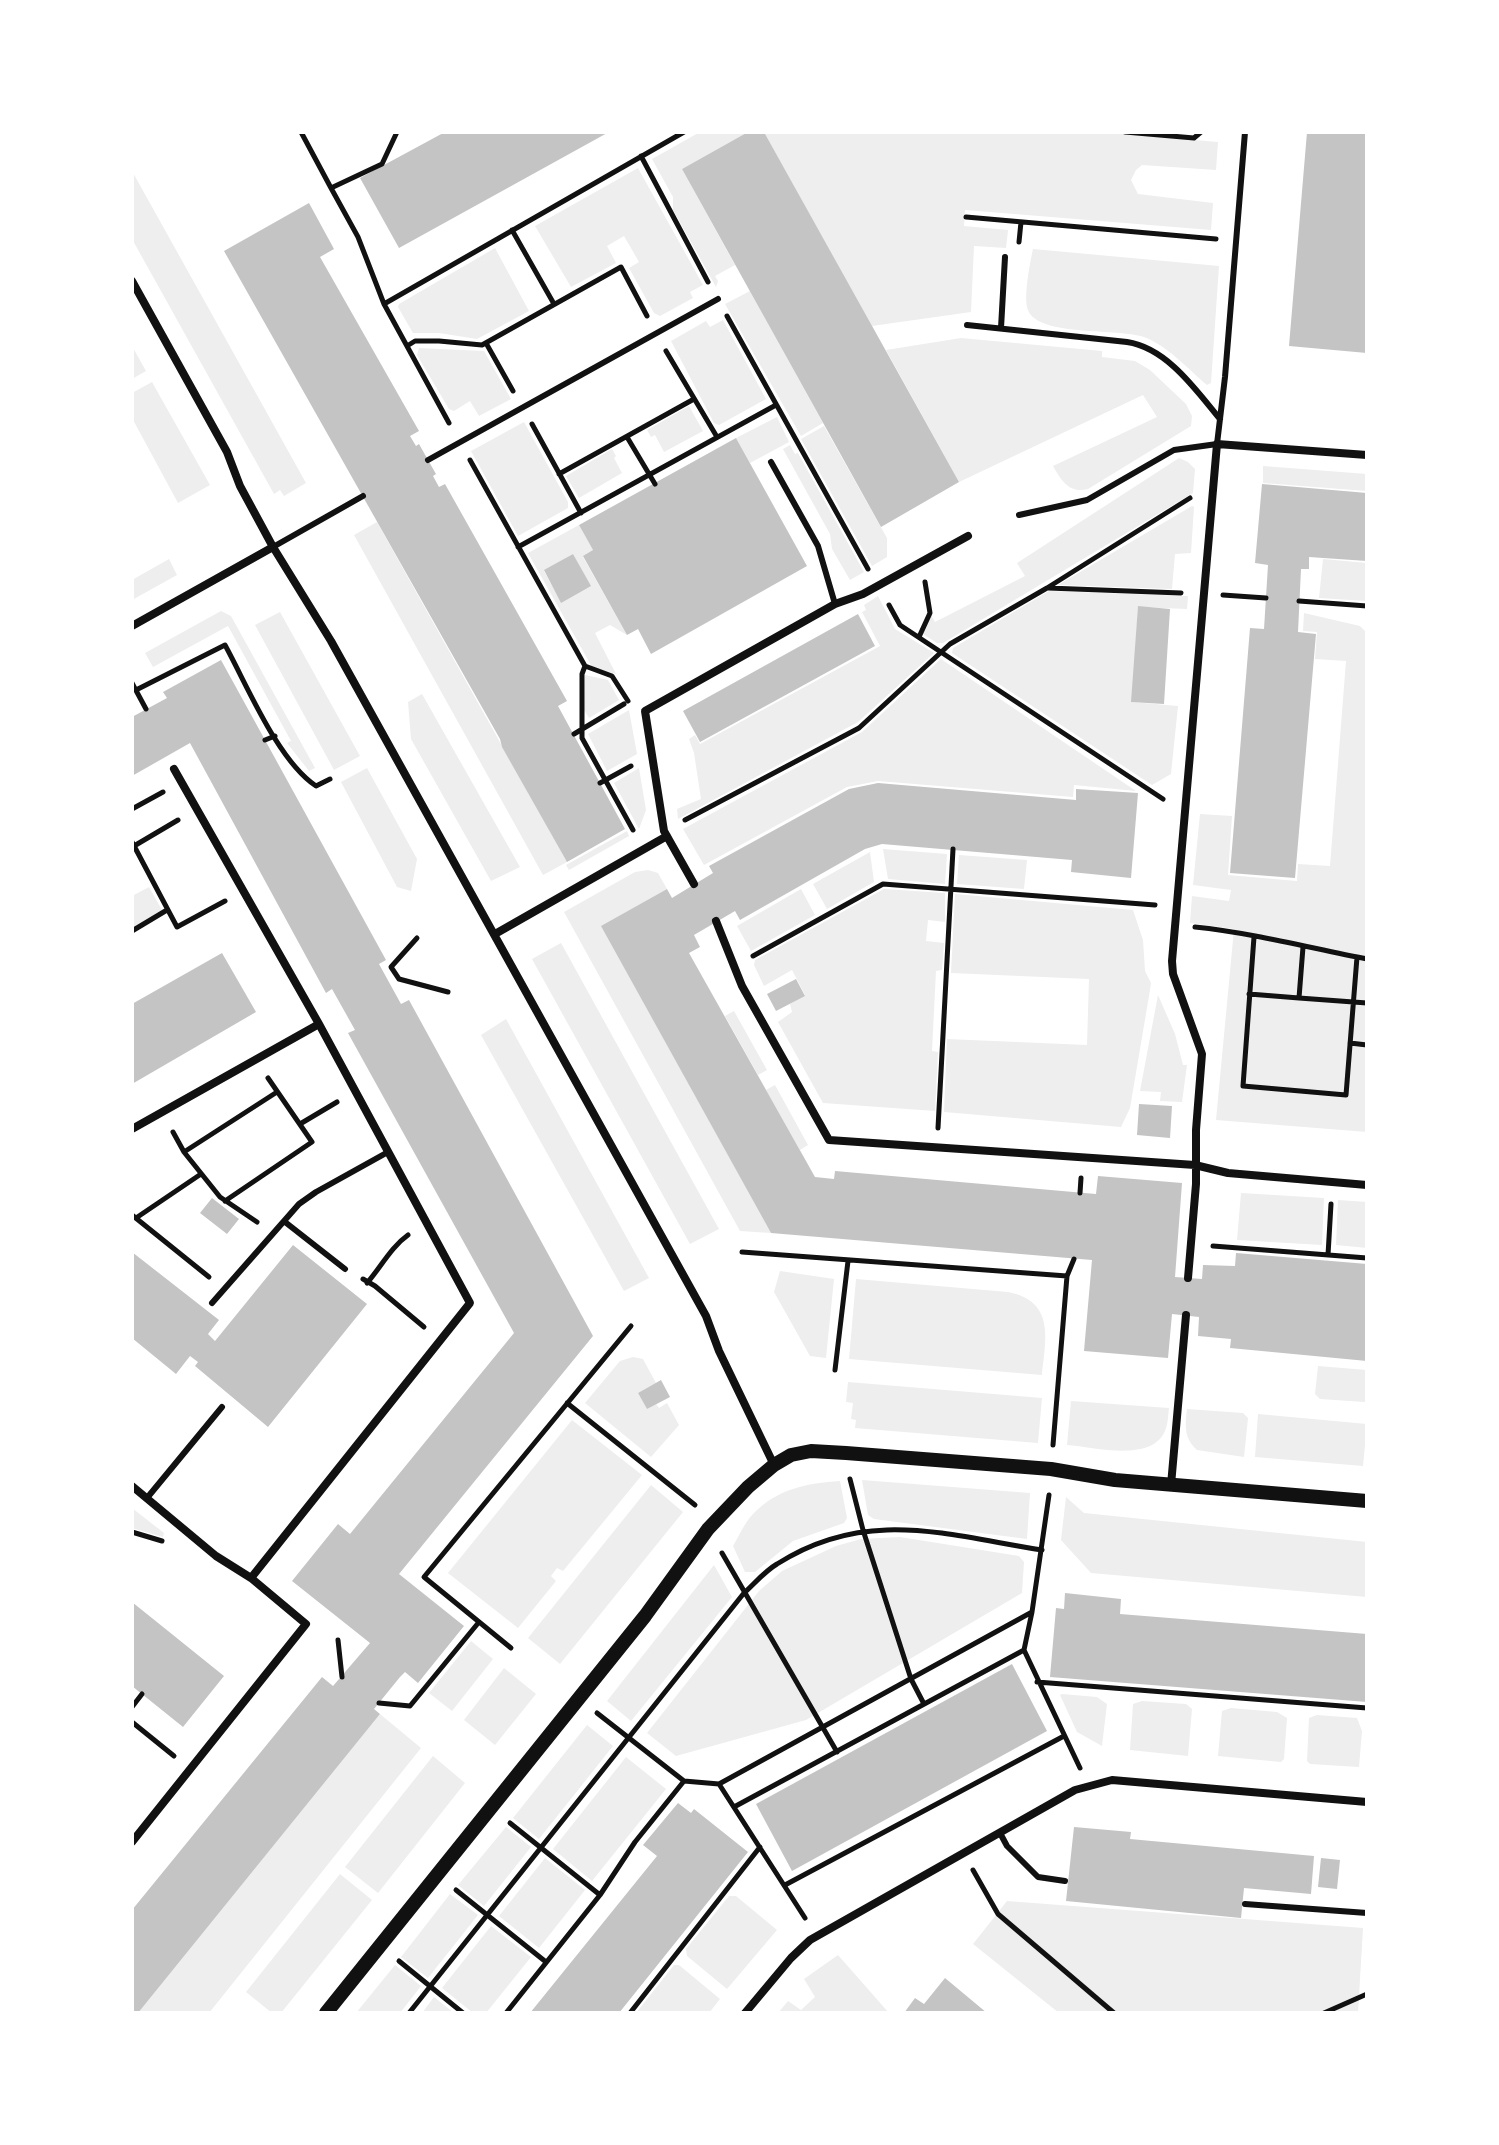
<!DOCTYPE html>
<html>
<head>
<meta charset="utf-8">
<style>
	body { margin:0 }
	#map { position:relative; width:1499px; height:2145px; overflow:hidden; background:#fff; font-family:Poppins,sans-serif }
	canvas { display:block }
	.frame { position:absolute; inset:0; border:134px solid #fff; pointer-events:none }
</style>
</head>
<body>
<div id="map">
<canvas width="1499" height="2145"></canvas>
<div class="frame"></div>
</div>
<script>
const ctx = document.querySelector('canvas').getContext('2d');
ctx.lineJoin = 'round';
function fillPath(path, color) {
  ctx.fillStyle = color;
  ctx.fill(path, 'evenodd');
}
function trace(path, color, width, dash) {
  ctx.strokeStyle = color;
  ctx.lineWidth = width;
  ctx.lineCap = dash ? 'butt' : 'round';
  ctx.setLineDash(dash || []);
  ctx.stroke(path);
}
const green = new Path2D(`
	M700 132H748L682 169 735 265 715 276 718 281 716 287 673 210V197L652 159Z
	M764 132H1122L1123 134 1218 142 1216 170 1142 165 1136 170 1131 180 1138 194 1213 203 1211 230 965 210 964 226 1008 230 1006 248 974 246 971 312 872 326Z
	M638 168 703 285 690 292 693 298 660 316 654 313 629 268 639 262 624 236 607 246 616 263 571 287 535 226Z
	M132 171 306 483 284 496 280 490 274 494 132 239Z
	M495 248 529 311 477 339 439 333H413L398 307 399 304Z
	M1033 249 1219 266 1211 383 1207 385C1188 369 1168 346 1144 337 1118 328 1038 337 1028 310 1023 298 1030 263 1033 249Z
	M750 291 823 423 801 436 725 304Z
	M723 320 766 399 719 425 714 423 671 341 706 321 710 327Z
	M961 338 1102 351V357L1135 361 1150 370 1186 404 1192 416 1191 426 1088 489C1069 494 1061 480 1053 466L1157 417 1143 395 959 482 886 350Z
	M132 346 146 371 132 379Z
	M419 348 484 351 511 399 479 416 470 401 454 411 449 409 417 355Z
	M152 382 210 485 178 503 132 418V393Z
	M689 406 703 431 664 452 655 435 651 437 647 430Z
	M777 417 789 442 750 463 736 438Z
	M524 422 568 502V508L518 536 471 451Z
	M824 426 887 538V557L872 566 801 439Z
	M790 445 795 454 798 453 864 572 850 580 832 549 830 534 783 449Z
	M612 449 616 456 614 458 622 473 579 498 566 476Z
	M1179 458 1188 462 1195 469 1193 493 943 643H937L923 634 931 615 935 622 1025 576 1017 563Z
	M1263 466 1367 474V491L1263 483Z
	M1192 506 1194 507 1191 553 1175 554 1172 589 1058 585Z
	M377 522 567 862 543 875 354 535Z
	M579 525 593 550 583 557 627 635 610 625 595 633 616 674 592 667 528 553ZM573 554 590 586 561 602 544 571Z
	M169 559 177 575 132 600V580Z
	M1323 559 1367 563V601L1319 598Z
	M1049 591 1188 596 1187 609 1138 607 1132 702 1178 706 1171 774 1152 785 952 653 953 648Z
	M878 596 895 629 934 653 858 722 678 819 677 809 701 799 694 753 689 739 695 735 700 744 880 646 862 612 866 610 864 605Z
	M221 611 231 616 315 768 309 771 287 743 291 741 228 626 153 667 145 653Z
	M280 612 360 756 334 770 255 625Z
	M1304 613 1360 626 1367 633V1132L1216 1120 1234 929 1190 923 1192 896 1229 901 1231 890 1193 885 1200 814 1232 816 1228 875 1297 881 1298 864 1330 866 1346 661 1315 659 1317 632 1303 631Z
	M941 659 1136 791 1074 785 1073 797 878 781 847 787 704 865 683 829 862 732Z
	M585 675 608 680 619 700 589 718 584 710Z
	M422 694 520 867 491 881 411 739 408 702Z
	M629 710 637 754 607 771 588 734Z
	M367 768 417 859 411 891 397 887 341 782Z
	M639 768 646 810 639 829 614 783Z
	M627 831 629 836 569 870 566 865Z
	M883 849 947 854 945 884 888 879Z
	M870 852 874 882 827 909 813 884Z
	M959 855 1027 860 1024 889 957 884Z
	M648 870 658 873 667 889 602 926 771 1233 740 1231 564 912 635 872Z
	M149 887 162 910 132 928V896Z
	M801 889 815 915 751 951 737 926Z
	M884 889 945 893V922L928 920 926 941 944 943 942 970 936 971 932 1051 938 1052 935 1111 823 1103 778 1022 792 1012 790 1004 805 995 792 970 764 986 754 965 755 960Z
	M955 894 1133 910 1143 940 1145 971 1151 983 1150 990 1130 1108 1121 1127 944 1112 947 1039 1087 1045 1089 979 951 973Z
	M561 943 719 1229 690 1244 532 959Z
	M1158 995 1175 1034 1183 1065H1187L1182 1102 1160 1101 1161 1092 1140 1091Z
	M734 1011 767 1070 758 1075 725 1016Z
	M506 1019 649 1278 624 1291 481 1035Z
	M775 1085 808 1145 800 1150 766 1090Z
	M1241 1193 1324 1198 1322 1245 1237 1240Z
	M1338 1200 1367 1202V1248L1336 1245Z
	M780 1271 834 1279 826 1358 810 1356 774 1292Z
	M856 1279 1008 1292C1055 1301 1046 1339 1042 1375L849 1359Z
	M633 1357 643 1359 656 1383 638 1393 647 1409 656 1404 659 1408 667 1403 679 1425 651 1457 585 1403 620 1361Z
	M1318 1366 1367 1370 1365 1402 1320 1399 1315 1394Z
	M848 1382 1042 1398 1038 1443 855 1428 856 1420 851 1419 853 1403 846 1402Z
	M1071 1401 1169 1408C1168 1416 1168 1426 1164 1433 1149 1462 1094 1447 1067 1445Z
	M1187 1409 1243 1413 1248 1418 1244 1457 1197 1450C1184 1438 1185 1426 1187 1409Z
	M1258 1414 1367 1424 1363 1466 1255 1457Z
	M572 1420 642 1475 563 1571 557 1568 551 1576 556 1581 518 1628 448 1573Z
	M862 1480 1030 1493 1027 1539 874 1519 868 1515Z
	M840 1481 847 1518 844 1523 793 1541 755 1572H745L733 1546C739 1536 745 1522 753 1514 777 1489 807 1483 840 1481Z
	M651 1485 683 1512 560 1664 528 1638Z
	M1066 1497 1084 1513 1367 1542V1597L1091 1573 1061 1540Z
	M132 1508 164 1533 163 1537 132 1528Z
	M900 1537 1019 1556 1024 1562 1022 1593 806 1720 676 1756 647 1733 759 1591 782 1571 836 1546 861 1539Z
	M714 1565 732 1597 631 1721 607 1701Z
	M471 1641 493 1659 452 1711 429 1693Z
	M504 1668 536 1694 495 1745 464 1720Z
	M1062 1694 1097 1697 1107 1704 1102 1746 1077 1732 1060 1695Z
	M1142 1701 1186 1704 1192 1709 1188 1756 1130 1750 1133 1704Z
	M1231 1708 1277 1712 1287 1718 1284 1759 1281 1762 1218 1756 1222 1711Z
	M380 1714 421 1748 209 2013H138Z
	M1317 1715 1357 1718 1362 1731 1359 1767 1310 1764 1307 1761 1309 1718Z
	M587 1725 613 1746 539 1839 513 1818Z
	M433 1756 465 1783 378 1893 345 1867Z
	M626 1757 666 1789 592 1881 553 1849Z
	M506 1827 531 1847 484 1906 458 1885Z
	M545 1858 585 1890 539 1948 499 1916Z
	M340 1874 372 1900 281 2013H272L246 1992Z
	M450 1894 478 1915 428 1978 401 1957Z
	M729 1896H736L777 1930 727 1989 687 1956 686 1949Z
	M1007 1901 1363 1928 1358 2013H1059L973 1944Z
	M491 1926 531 1957 486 2013H473L442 1988Z
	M838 1955 889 2013H778L788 2001 801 2010 815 1997 804 1979Z
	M395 1965 421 1986 400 2013H356Z
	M674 1965H679L720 1999 709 2013H636Z
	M434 1997 454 2013H422Z`);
const building = new Path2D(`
	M445 132H609L399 248 360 178Z
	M748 132H764L959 482 881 527 682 169Z
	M1307 132H1367V353L1289 346Z
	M309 203 334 249 320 257 419 431 410 436 416 446 419 444 428 460 436 474 433 476 439 487 445 484 567 701 558 706 625 829 567 862 502 747 500 739 224 251Z
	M736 438 807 566 651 654 638 629 627 635 583 556 593 550 579 525Z
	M1262 484 1367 493V561L1309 557V569H1301L1298 632 1316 634 1295 878 1230 873 1250 628 1264 629 1268 565 1255 563Z
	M573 554 591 586 561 603 544 570Z
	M1138 606 1170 609 1164 704 1131 702Z
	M858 614 875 646 700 742 683 711Z
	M221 660 386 960 379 964 401 1004 409 1000 593 1336 399 1574 464 1626 418 1683 405 1672 400 1677 374 1709 380 1714 138 2013H132V1910L322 1677 333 1686 370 1643 292 1581 338 1524 350 1534 514 1333 348 1033 355 1030 332 989 326 993 190 743 132 776V717L167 698 163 692Z
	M878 783 1076 800V789L1138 793 1131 878 1071 872 1072 860 882 844 865 849 740 920 735 911 694 935 700 947 689 953 815 1177 834 1179 835 1171 1096 1194 1098 1176 1182 1183 1175 1277 1202 1279 1203 1265 1235 1266 1236 1253 1367 1264V1361L1230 1348 1231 1339 1198 1336 1199 1317 1172 1314 1168 1358 1084 1351 1092 1260 771 1233 601 926 667 889 672 898 713 873 709 866 849 789Z
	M222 953 256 1012 132 1084V1004Z
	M796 979 805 996 776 1011 767 994Z
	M1139 1104 1172 1106 1170 1138 1137 1135Z
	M212 1198 239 1219 227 1234 200 1213Z
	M293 1245 367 1304 268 1427 195 1366 198 1362 190 1356 176 1374 132 1338V1252L219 1320 208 1334 215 1341Z
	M661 1380 670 1397 647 1409 638 1393Z
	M1065 1593 1121 1599 1120 1614 1367 1634V1702L1050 1677 1056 1608 1064 1609Z
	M132 1602 224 1676 183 1727 132 1686Z
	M1012 1664 1047 1731 792 1871 756 1804Z
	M678 1803 691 1813 694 1809 748 1852 619 2013H530L657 1856 643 1845Z
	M1074 1827 1131 1832 1130 1839 1314 1856 1311 1894 1244 1888 1241 1918 1066 1901Z
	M1321 1858 1340 1860 1337 1889 1318 1887Z
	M945 1978 987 2013H904L915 1998 924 2004Z`);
const path = new Path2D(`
	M301 132 331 188
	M397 132 382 164 331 188 358 237 384 304 449 423
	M1125 132 1194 138 1201 132
	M641 156 708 282
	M966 217 1216 239
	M512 230 554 304
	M1019 242 1021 222
	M384 304 684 132
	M727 316 868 569
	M486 343 513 391
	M407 346 415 341H439L482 345 621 267 647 316
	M666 351 717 437
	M532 424 581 513
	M627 437 655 484
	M470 460 585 666 582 674V738L633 830
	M559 474 694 399
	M518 547 776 405
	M1048 588 1181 593
	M1223 595 1266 598
	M1299 601 1367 606
	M889 605 900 625 1163 799
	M919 637 930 613 925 582
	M585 666 612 676 628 701
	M132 683 146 709
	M136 690 225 645C247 685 278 761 316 786L330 779
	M574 734 624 704
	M265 740 275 736
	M600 783 631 766
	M132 809 163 792
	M685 820 859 728 950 644 1047 588 1190 498
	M132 842 177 927 225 901
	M134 846 178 820
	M1195 927C1253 933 1310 948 1367 959
	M132 931 167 910
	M1254 937 1243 1086 1346 1095 1357 957
	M417 938 391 967 399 979 448 992
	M753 956 883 884 1155 905
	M1249 994 1299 998 1303 947
	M1299 998 1367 1003
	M1350 1043 1367 1045
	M300 1124 337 1102
	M938 1128 953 849
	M173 1132 184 1152 220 1197 257 1222
	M184 1152 277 1092
	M1080 1193 1081 1178
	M225 1201 312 1142 268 1078
	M132 1215 209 1277
	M136 1218 201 1174
	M1213 1246 1367 1258
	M742 1252 1067 1276 1053 1445
	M1328 1255 1331 1204
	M1067 1276 1074 1259
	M363 1279 375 1286 424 1327
	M367 1283C381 1267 391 1247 408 1235
	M835 1370 848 1261
	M567 1403 695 1505
	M850 1479 863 1530 911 1679 924 1704
	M132 1532 162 1541
	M722 1553 837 1752
	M1032 1612 1049 1495
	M338 1640 342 1677
	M511 1648 424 1577 631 1326
	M1037 1682 1367 1708
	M379 1703 410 1706 479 1622
	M132 1707 142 1694
	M597 1713 684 1781
	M132 1722 174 1756
	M719 1784 805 1918
	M734 1807 1024 1650
	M510 1823 600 1895
	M973 1870 998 1914 1114 2013
	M785 1885 1064 1736
	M456 1890 546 1962
	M399 1961 463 2013
	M409 2013 744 1593C755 1583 765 1571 777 1564 866 1507 946 1535 1042 1550
	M506 2013 600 1895 635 1842 684 1781 719 1784 1032 1612 1024 1650 1080 1768
	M630 2013 760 1847
	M1324 2013 1367 1994`);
const service = new Path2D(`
	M967 325 1127 342C1167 348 1196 390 1220 419
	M1001 328 1005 257
	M428 460 718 299
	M771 462 818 546 835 604
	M1019 515 1087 500 1174 450 1217 444 1225 377 1245 132
	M273 547 363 496
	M285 1222 345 1269
	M212 1303 299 1204 316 1192 388 1152
	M147 1498 222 1407
	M1000 1833 1007 1846 1038 1877 1065 1881
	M1245 1904 1367 1913`);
const minor = new Path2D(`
	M132 281 227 452 240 486 273 547 331 641 706 1316 719 1351 774 1465
	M132 626 273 547
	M174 769 319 1024 470 1303 251 1578
	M694 884 664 831 645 711 835 604 863 594 968 536
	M716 921 742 986 829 1140 1195 1165 1228 1173 1367 1185
	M495 934 667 836
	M132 1129 319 1024
	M1188 1278 1196 1184V1130L1202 1054 1173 974 1172 961 1217 444 1367 455
	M1171 1485 1186 1315
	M132 1486 216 1556 251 1578 306 1624 132 1842
	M745 2013 791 1958 810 1940 1075 1790 1112 1780 1367 1802`);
const tertiary = new Path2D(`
	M326 2013 645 1616 708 1529 748 1487 774 1465 791 1455 811 1451 846 1453 1051 1469 1115 1480 1367 1501`);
fillPath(green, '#eee');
fillPath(building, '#c4c4c4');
trace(path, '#111', 5);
trace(service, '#111', 6);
trace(minor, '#111', 8);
trace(tertiary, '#111', 14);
</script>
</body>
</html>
